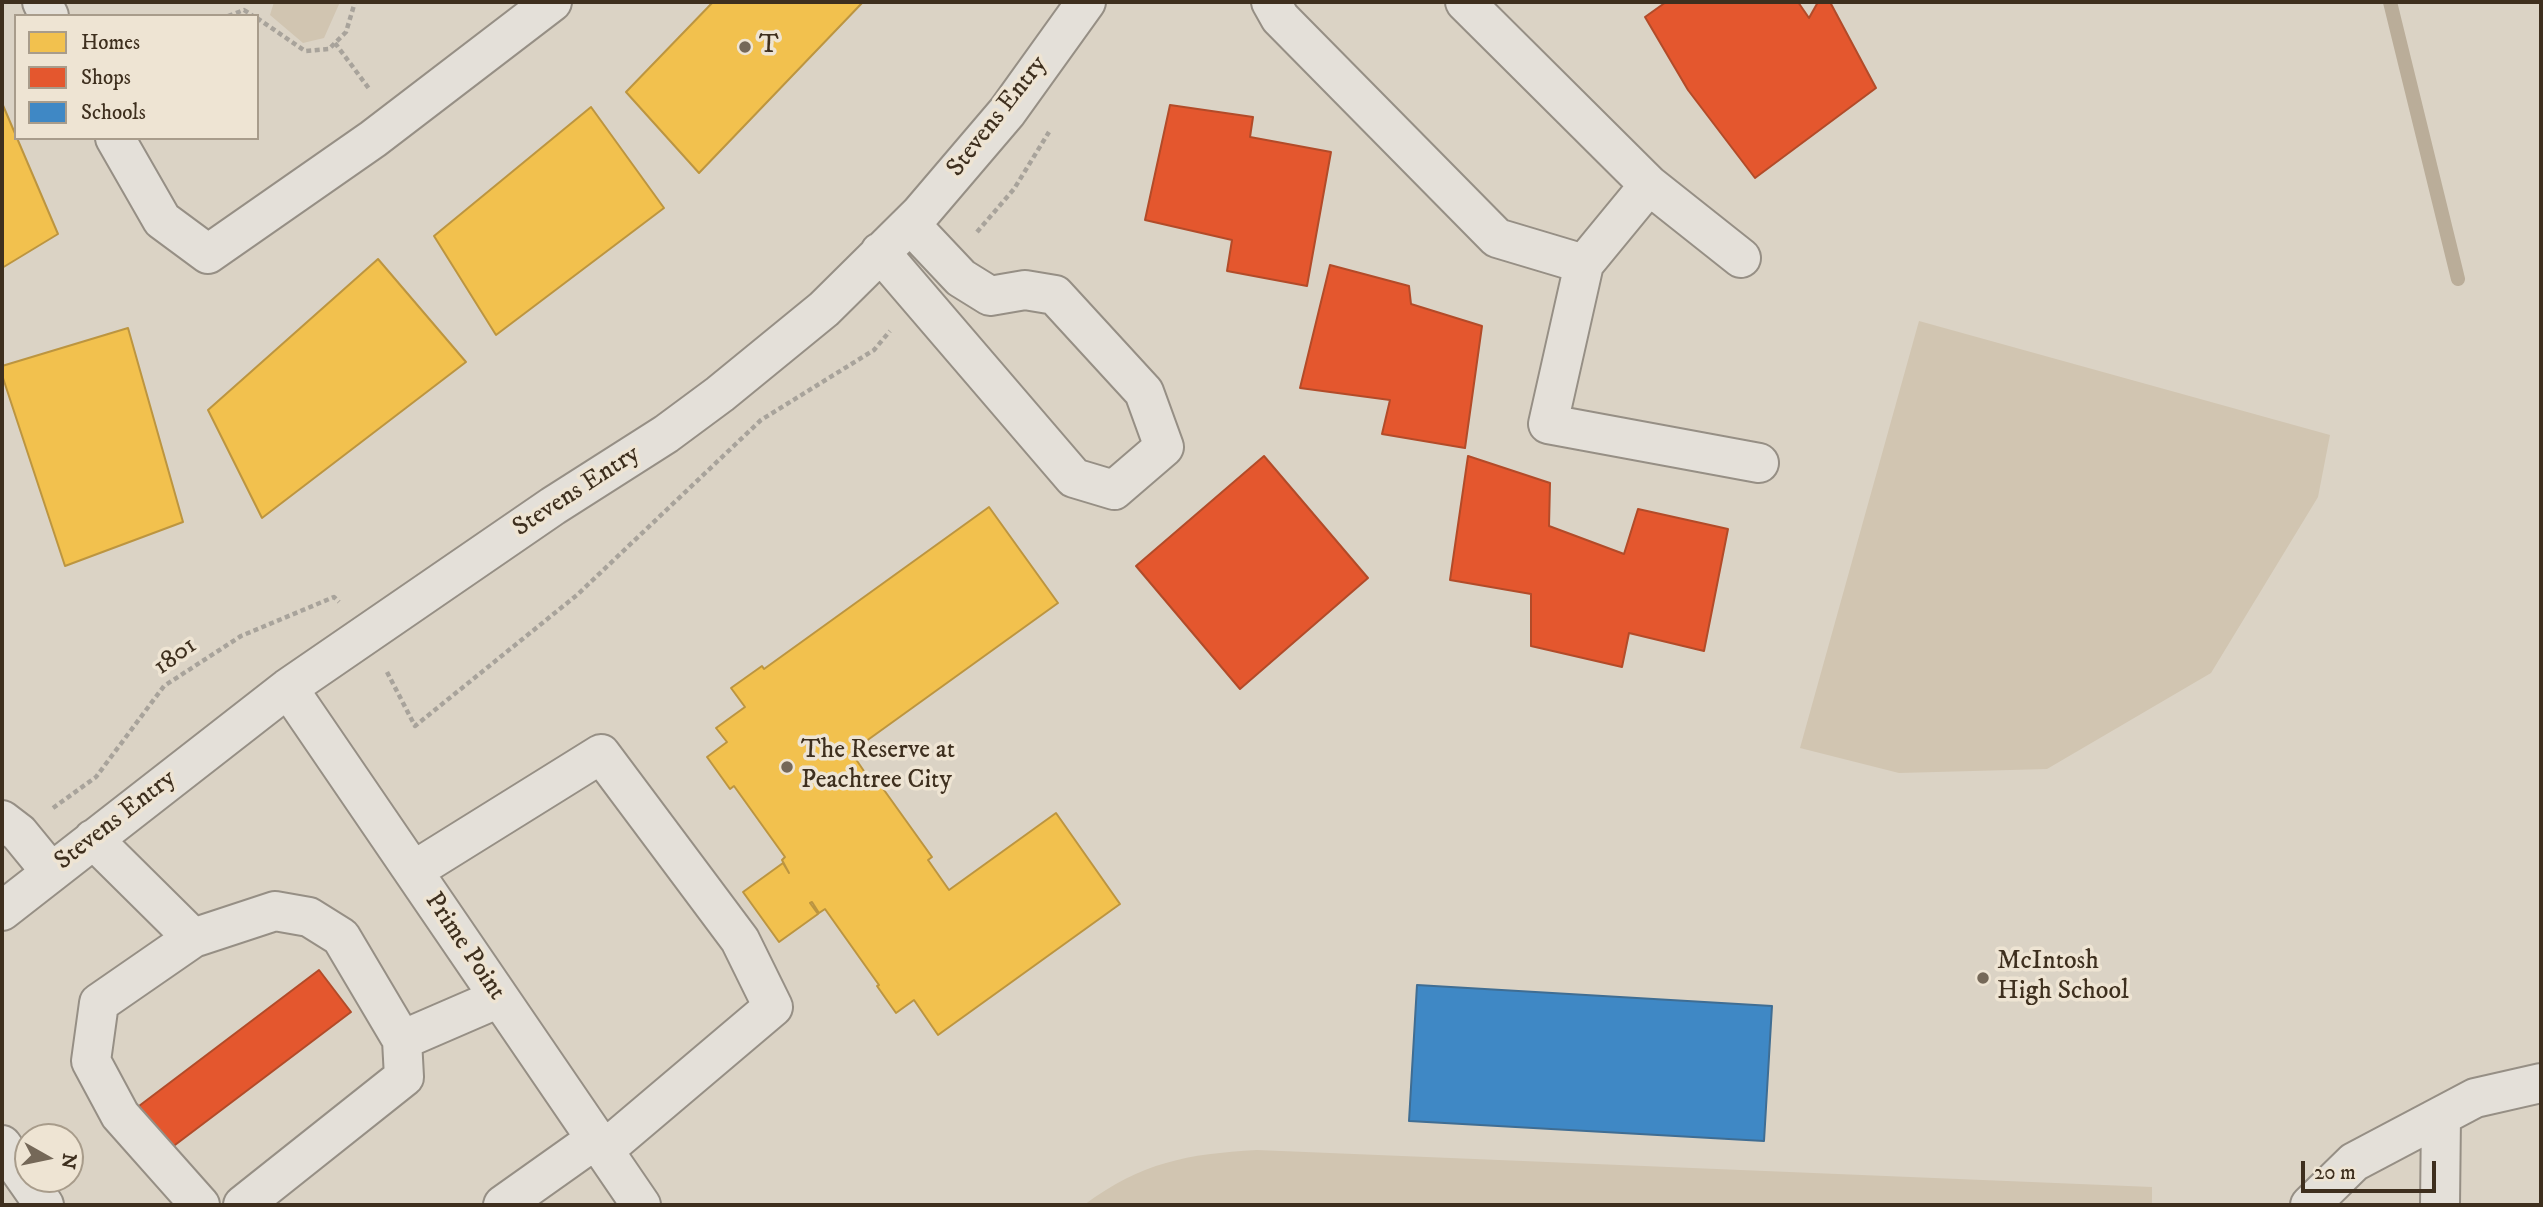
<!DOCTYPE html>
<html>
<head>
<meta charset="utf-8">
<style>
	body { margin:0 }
	#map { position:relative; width:2543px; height:1207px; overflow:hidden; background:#dbd3c5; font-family:"IM FELL DW Pica",serif }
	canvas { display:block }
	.frame { position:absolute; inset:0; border:4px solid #3e2f1e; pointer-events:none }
	.legend { position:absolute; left:14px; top:14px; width:245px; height:126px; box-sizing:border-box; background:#eee4d3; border:2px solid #a89c8b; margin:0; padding:9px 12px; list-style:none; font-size:21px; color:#3e2f1e }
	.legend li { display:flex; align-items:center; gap:14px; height:35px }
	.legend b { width:35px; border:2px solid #a89c8b }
	.north { position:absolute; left:14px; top:1123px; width:70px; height:70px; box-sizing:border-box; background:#eee4d3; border:2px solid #a89c8b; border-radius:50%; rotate:99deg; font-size:19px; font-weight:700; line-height:28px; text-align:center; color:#3e2f1e }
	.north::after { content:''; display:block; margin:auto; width:24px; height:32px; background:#756858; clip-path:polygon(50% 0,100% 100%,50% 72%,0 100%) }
	.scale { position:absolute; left:2301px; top:1161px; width:135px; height:32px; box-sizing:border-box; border:4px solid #3e2f1e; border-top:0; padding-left:9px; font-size:21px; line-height:24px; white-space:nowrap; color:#3e2f1e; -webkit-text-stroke:5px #eee4d3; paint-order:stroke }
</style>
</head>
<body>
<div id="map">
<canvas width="2543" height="1207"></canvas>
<div class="frame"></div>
<ul class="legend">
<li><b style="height:19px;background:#f2c14e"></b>Homes</li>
<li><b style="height:19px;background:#e4572e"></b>Shops</li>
<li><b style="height:19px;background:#3f88c5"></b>Schools</li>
</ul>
<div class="north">N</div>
<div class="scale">20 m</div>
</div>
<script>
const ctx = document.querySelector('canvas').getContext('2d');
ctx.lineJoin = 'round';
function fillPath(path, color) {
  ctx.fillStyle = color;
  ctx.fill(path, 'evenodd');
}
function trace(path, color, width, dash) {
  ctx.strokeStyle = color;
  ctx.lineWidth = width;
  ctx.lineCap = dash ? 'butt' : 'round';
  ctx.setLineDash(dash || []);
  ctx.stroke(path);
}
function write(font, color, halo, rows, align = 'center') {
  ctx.font = font + ' "IM FELL DW Pica",serif';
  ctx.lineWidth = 7;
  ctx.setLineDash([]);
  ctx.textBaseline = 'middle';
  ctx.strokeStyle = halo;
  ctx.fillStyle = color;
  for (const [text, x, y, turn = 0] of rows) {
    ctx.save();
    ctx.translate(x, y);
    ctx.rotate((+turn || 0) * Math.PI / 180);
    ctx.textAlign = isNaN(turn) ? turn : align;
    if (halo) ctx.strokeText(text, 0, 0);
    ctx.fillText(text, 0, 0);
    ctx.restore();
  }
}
const green = new Path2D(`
	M274 2H340L324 38 303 43 270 15Z
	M1919 321 2330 435 2318 497 2211 673 2047 769 1899 773 1800 748Z
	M1257 1150 2152 1187V1205H1084C1142 1162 1187 1154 1257 1150Z`);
const homes = new Path2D(`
	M713 2H863L699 173 626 92Z
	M2 103 58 234 2 268Z
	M591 107 664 208 496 335 434 236Z
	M378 259 466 362 262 518 208 410Z
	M128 328 183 522 65 566 2 375V366Z
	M989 507 1058 603 851 752 870 780 874 776 932 857 928 860 949 890 1056 813 1120 904 938 1035 914 1000 896 1013 877 986 879 985 825 909 819 913 812 902 810 903 818 914 779 942 743 892 783 863 789 873 782 860 785 857 734 786 730 789 707 757 727 742 716 728 745 707 731 688 762 666 764 669Z`);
const shops = new Path2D(`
	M1666 2H1798L1809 18 1818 2H1830L1876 88 1755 178 1688 90 1645 17Z
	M1170 105 1253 117 1250 137 1331 152 1307 286 1227 271 1232 240 1145 220Z
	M1330 265 1409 286 1411 304 1482 326 1465 448 1382 434 1390 400 1300 388Z
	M1264 456 1368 578 1240 689 1136 566Z
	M1468 456 1550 483 1549 526 1624 554 1638 509 1728 529 1704 651 1629 633 1622 667 1531 646V594L1450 580Z
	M319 970 351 1012 171 1148 139 1106Z`);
const schools = new Path2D(`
	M1417 985 1772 1006 1764 1141 1409 1121Z`);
const stream = new Path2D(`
	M2390 2 2458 279`);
const path = new Path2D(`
	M228 16 244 10 253 16
	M257 18 305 51 329 49 346 32 355 2
	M335 43 370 90
	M977 232 1014 189 1049 132
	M387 672 415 726 577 595 761 420 874 350 890 331
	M53 808 96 777 164 686 241 636 334 597 339 602`);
const minor = new Path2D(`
	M42 2 49 16
	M1271 2 1280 18 1497 238 1584 264 1548 424 1759 463
	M1465 2 1649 185
	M115 138 162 220 208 254 373 139 552 2
	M880 252 1074 478 1114 490 1164 447 1144 392 1055 295 1025 290 990 296 961 278 910 224
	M1584 264 1649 185 1741 258
	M288 688 641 1205
	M2 820 19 833 51 872
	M93 839 193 938
	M413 871 601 754 740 940 773 1007 603 1151
	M2 911 288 688 553 506 666 434 720 394 824 309 920 214 1007 112 1086 2
	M402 1040 499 998
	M2 1145 44 1205
	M200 1205 120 1115 91 1061 99 1003 193 938 275 911 309 917 341 937 402 1040 404 1077 243 1205
	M503 1205 596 1139
	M2310 1205 2354 1162 2475 1098 2541 1083
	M2440 1205 2441 1116`);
const markers = [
	[745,47,7,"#756858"],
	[787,767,7,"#756858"],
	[1983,978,7,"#756858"]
];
const poiNames = [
	["T",759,47],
	["The Reserve at",801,752],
	["Peachtree City",801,782],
	["McIntosh",1997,963],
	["High School",1997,993]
];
const streetNames = [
	["Stevens Entry",998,117,-52],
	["Stevens Entry",577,492,-33],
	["1801",176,657,-36],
	["Stevens Entry",116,821,-38],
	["Prime Point",464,947,56]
];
fillPath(green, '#d1c5b1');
fillPath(homes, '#f2c14e');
trace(homes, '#bc9540', 2);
fillPath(shops, '#e4572e');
trace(shops, '#b24b29', 2);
fillPath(schools, '#3f88c5');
trace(schools, '#3f6d93', 2);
trace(stream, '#baad99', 14);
trace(minor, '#968f85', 42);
trace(path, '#a8a39b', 4.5, [5, 3.5]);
trace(minor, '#e4e0d9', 38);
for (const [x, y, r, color] of markers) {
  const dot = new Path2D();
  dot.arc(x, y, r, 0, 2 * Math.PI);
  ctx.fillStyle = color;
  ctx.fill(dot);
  trace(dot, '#eee4d3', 2.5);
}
write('26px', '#3e2f1e', '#eee4d3', poiNames, 'left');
write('26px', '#3e2f1e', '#eee4d3', streetNames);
</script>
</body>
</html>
